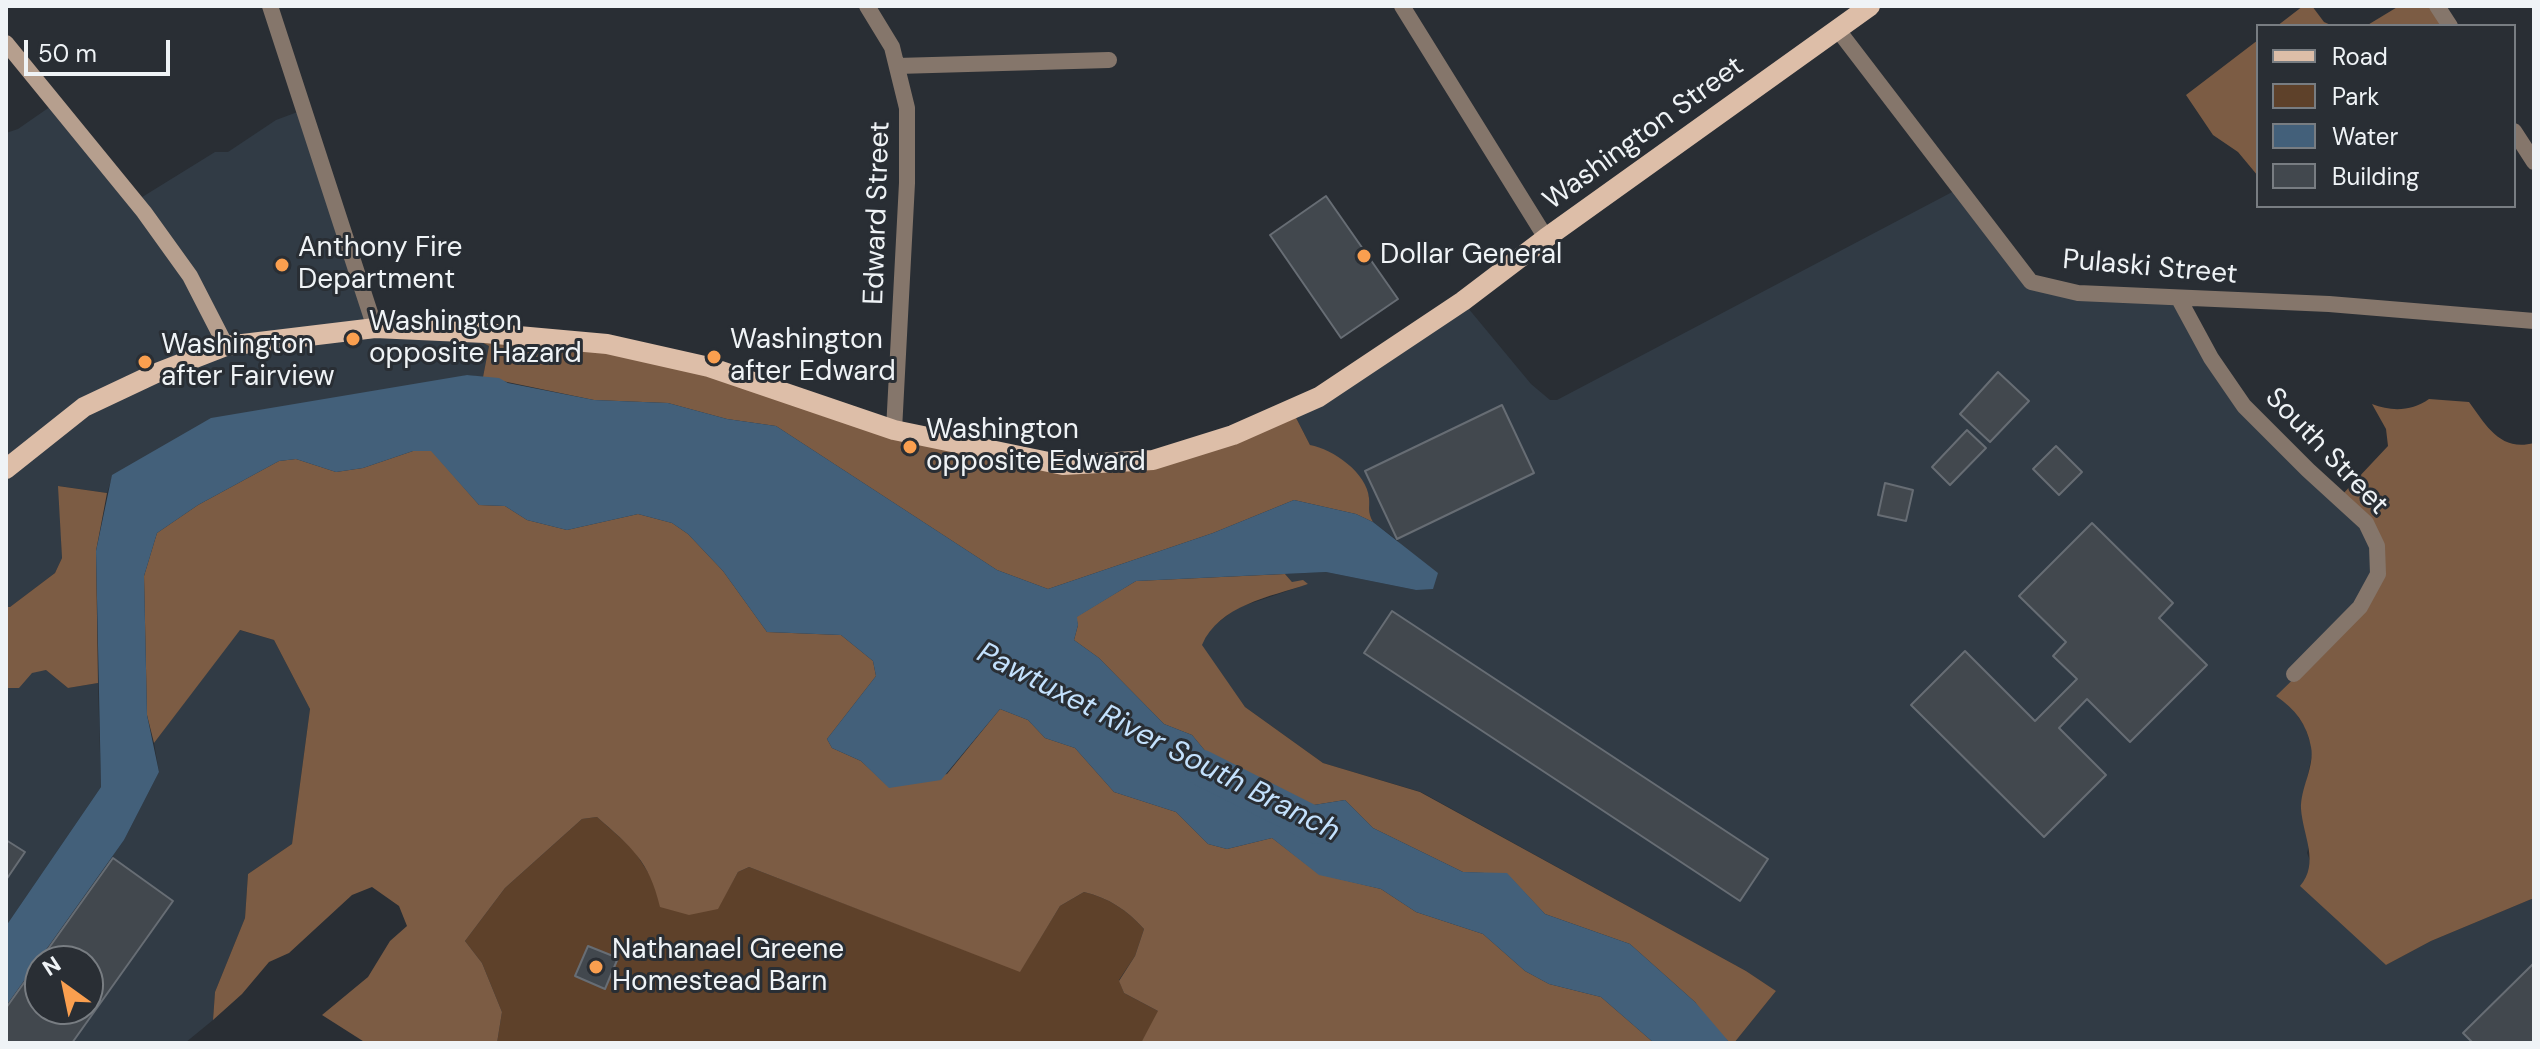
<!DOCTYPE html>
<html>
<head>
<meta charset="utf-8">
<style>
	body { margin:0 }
	#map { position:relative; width:2540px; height:1049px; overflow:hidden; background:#292e34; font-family:"DM Sans",sans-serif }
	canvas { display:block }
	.frame { position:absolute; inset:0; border:8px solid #eff3f6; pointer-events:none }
	.legend { position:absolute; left:2256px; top:24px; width:260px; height:184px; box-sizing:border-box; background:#292e34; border:2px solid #787d82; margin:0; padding:10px 14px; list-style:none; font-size:24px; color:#eff3f6 }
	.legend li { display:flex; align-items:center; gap:16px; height:40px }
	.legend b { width:40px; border:2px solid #787d82 }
	.north { position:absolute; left:24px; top:945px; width:80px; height:80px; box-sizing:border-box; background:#292e34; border:2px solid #787d82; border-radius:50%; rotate:327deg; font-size:22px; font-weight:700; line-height:32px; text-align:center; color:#eff3f6 }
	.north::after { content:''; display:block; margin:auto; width:28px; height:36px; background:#fa9f4f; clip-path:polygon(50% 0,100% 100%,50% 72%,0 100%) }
	.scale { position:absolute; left:24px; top:40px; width:146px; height:36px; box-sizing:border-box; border:4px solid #eff3f6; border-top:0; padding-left:10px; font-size:24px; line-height:28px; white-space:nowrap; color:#eff3f6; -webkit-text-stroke:6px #292e34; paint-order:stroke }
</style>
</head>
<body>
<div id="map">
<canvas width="2540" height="1049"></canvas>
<div class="frame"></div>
<ul class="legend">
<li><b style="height:10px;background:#ddbea8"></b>Road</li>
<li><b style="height:22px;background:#5e412a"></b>Park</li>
<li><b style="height:22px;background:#43607a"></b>Water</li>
<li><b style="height:22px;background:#42484e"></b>Building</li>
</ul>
<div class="north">N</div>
<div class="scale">50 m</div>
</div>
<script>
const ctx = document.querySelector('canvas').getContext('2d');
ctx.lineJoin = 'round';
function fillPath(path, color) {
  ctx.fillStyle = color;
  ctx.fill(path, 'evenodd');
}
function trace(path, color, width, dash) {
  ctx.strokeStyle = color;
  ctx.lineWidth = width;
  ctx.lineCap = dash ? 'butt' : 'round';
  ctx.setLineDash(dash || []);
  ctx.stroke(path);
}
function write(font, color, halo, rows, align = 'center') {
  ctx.font = font + ' "DM Sans",sans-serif';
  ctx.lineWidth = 6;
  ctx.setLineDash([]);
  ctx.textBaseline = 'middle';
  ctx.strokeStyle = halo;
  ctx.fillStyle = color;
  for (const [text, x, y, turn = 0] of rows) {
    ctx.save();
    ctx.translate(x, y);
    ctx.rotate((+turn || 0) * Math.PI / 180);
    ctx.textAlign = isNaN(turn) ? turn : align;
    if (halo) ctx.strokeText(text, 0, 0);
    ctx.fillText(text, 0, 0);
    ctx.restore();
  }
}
const built = new Path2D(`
	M54 104 139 199 215 152H228L276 120 303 110 373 323 468 335 489 346 483 377 467 375 113 475 107 493 59 486 62 558 55 573 10 607H6V133L18 129Z
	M1956 190 2036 282 2174 296 2246 407 2367 520 2373 585 2291 706 2305 727 2313 751 2301 806 2309 845 2307 853 2311 863 2309 877 2386 965 2431 941 2534 898V1043H1734L1776 991 1746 971 1421 792 1323 763 1245 707 1201 645 1208 630 1237 608 1308 584 1292 582 1285 574 1326 572 1416 590 1398 541 1373 522 1367 511 1369 496 1310 445 1292 410 1463 302 1531 384 1550 400H1557Z
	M239 630 274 640 310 709 292 844 248 874 245 918 215 992 213 1020 185 1043H6V1006L124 840 159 772 154 743ZM40 961H88V1009H40Z
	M46 670 68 688 98 683 101 787 6 926V688L32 672Z`);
const green = new Path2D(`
	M597 817 633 849 653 880 717 909 738 872 749 867 1020 971 1060 906 1084 892C1109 898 1127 910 1144 929L1135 956 1119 980 1124 993 1158 1011V1016L1141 1043H497L502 1012 482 963 465 941 505 888 582 819Z`);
const forest = new Path2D(`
	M2303 6H2312L2324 22 2333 26H2277Z
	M2399 6H2438L2451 26H2366Z
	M2258 40V176L2238 152 2213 135 2186 95Z
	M468 335 586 340 891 427 1027 458 1145 459 1292 410 1310 445C1333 449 1367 473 1369 498 1370 508 1367 511 1373 522L1356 514 1294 500 1213 533 1048 589 997 570 776 426 727 419 668 403 594 400 483 377 489 346Z
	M2429 399 2469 402C2486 425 2500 452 2534 443V898L2431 941 2386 965 2300 886C2320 863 2303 836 2301 809 2300 789 2315 766 2311 747 2307 724 2295 709 2276 696L2354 620 2368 598 2375 541 2341 496 2388 446 2386 429 2372 404C2392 412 2412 411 2429 399Z
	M413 451H432L479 505 505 506 527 520 567 530 638 514 672 523 688 534 723 571 767 632 841 635 873 661 876 676 827 739 832 748 861 761 889 787 947 774 1000 709 1028 720 1045 738 1075 748 1114 792 1176 812 1208 844 1227 849 1272 838 1319 874 1381 889 1416 912 1483 934 1525 971 1549 984 1601 997 1654 1043H1141L1158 1011 1124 993 1119 981 1135 956 1144 929C1127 910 1109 898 1084 892L1060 906 1020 972 749 867 738 872 718 909 689 915 660 907C649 860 631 847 597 817L582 819 505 888 465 941 482 963 502 1012 497 1043H366L322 1015 368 977 390 941 407 926 399 906 372 887 352 895 289 953 269 962 242 994 213 1020 215 992 245 918 248 874 292 844 310 709 274 640 240 630 154 743 147 715 144 576 157 533 198 505 279 461 296 459 336 472 363 468Z
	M58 486 107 493 96 551 98 683 68 688 46 670 32 673 19 688H6V607H10L55 573 62 558Z
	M1285 574 1292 582 1303 580 1308 584C1270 597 1219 605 1202 645L1245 707 1323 763 1420 792 1746 971 1776 991 1734 1043H1730L1711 1024 1695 1002 1630 944 1545 914 1507 874 1463 872 1373 828 1345 800 1295 808 1268 805 1252 796 1221 770 1192 735 1164 724 1099 658 1074 640 1078 625 1076 617 1136 581Z`);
const water = new Path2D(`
	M467 375 499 378 508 383 594 400 668 403 727 419 776 426 997 570 1048 589 1213 533 1294 500 1356 514 1373 522 1438 573 1433 589 1416 590 1326 572 1136 581 1077 617 1078 625 1074 640 1099 658 1164 724 1192 735 1221 770 1252 796 1268 805 1295 808 1345 800 1373 828 1463 872 1507 873 1545 914 1630 944 1695 1002 1730 1043H1654L1601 997 1549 984 1525 971 1483 934 1416 912 1381 889 1319 875 1272 838 1227 849 1208 844 1176 812 1114 792 1075 748 1045 738 1028 720 1000 709 941 780 889 788 861 761 832 748 827 739 876 676 873 661 841 635 767 632 723 571 688 534 672 523 638 514 567 530 527 520 505 506 479 505 431 451H413L363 468 336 472 296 459 279 461 198 505 157 533 144 576 147 715 159 772 124 840 6 1006V926L101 787 96 551 112 475 211 418Z`);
const river = new Path2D(`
	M1202 768 1317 826`);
const building = new Path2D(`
	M1326 196 1398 299 1341 338 1270 235Z
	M1998 372 2029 401 1990 442 1960 414Z
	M1502 405 1534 473 1397 539 1365 471Z
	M1967 430 1986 448 1950 485 1932 467Z
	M2056 446 2082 472 2059 495 2033 469Z
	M1885 483 1913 490 1906 521 1878 515Z
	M2092 523 2173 603 2159 618 2207 665 2130 742 2087 699 2059 728 2106 775 2044 837 1911 705 1965 651 2035 721 2077 679 2053 656 2066 642 2019 596Z
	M1392 611 1768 859 1740 901 1364 653Z
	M6 840 25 852 6 880Z
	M113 858 173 901 72 1043H6V1008ZM40 961H88V1009H40Z
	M588 946 618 958 605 989 575 976Z
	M2534 963V1043H2473L2463 1033Z`);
const minor = new Path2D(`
	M270 6 375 328
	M867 6 892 47 907 108V183L894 430
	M1402 6 1546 238
	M2437 6 2450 26
	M1838 30 2031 282 2078 293 2329 304 2534 321
	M897 66 1109 60
	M2514 131 2534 162
	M2179 299 2211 358 2244 406 2308 470 2366 523 2377 546 2378 574 2360 607 2294 674`);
const secondary = new Path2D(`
	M6 43 144 212 190 276 226 346`);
const primary = new Path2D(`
	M6 469 84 407 154 374 226 346 375 328 485 333 607 344 709 367 894 430 1063 465 1153 460 1233 435 1319 397 1463 301 1546 238 1870 6`);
const markers = [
	[1364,256,8,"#fa9f4f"],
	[282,265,8,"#fa9f4f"],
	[353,339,8,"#fa9f4f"],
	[714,357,8,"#fa9f4f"],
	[145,362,8,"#fa9f4f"],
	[910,447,8,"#fa9f4f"],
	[596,967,8,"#fa9f4f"]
];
const streetNames = [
	["Washington Street",1644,134,-36],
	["Edward Street",878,213,-88],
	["Pulaski Street",2150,268,5],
	["South Street",2326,452,46]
];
const poiNames = [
	["Anthony Fire",298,249],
	["Department",298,281],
	["Dollar General",1380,256],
	["Washington",369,323],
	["opposite Hazard",369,355],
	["Washington",730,341],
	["after Edward",730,373],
	["Washington",161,346],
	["after Fairview",161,378],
	["Washington",926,431],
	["opposite Edward",926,463],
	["Nathanael Greene",612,951],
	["Homestead Barn",612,983]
];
const waterNames = [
	["Pawtuxet River South Branch",1158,743,27]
];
fillPath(built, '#313b45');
fillPath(green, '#5e412a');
fillPath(forest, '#7c5c44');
fillPath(water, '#43607a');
trace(river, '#43607a', 36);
fillPath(building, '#42484e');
trace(building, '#676d74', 2);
trace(minor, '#85766b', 16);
trace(secondary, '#b69f8e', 16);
trace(primary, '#ddbea8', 20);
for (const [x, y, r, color] of markers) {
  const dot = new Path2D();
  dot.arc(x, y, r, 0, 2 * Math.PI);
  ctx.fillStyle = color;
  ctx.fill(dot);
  trace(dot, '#292e34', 3);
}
write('28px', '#eff3f6', '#292e34', streetNames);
write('28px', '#eff3f6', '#292e34', poiNames, 'left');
write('italic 30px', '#c3e1fd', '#292e34', waterNames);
</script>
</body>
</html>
